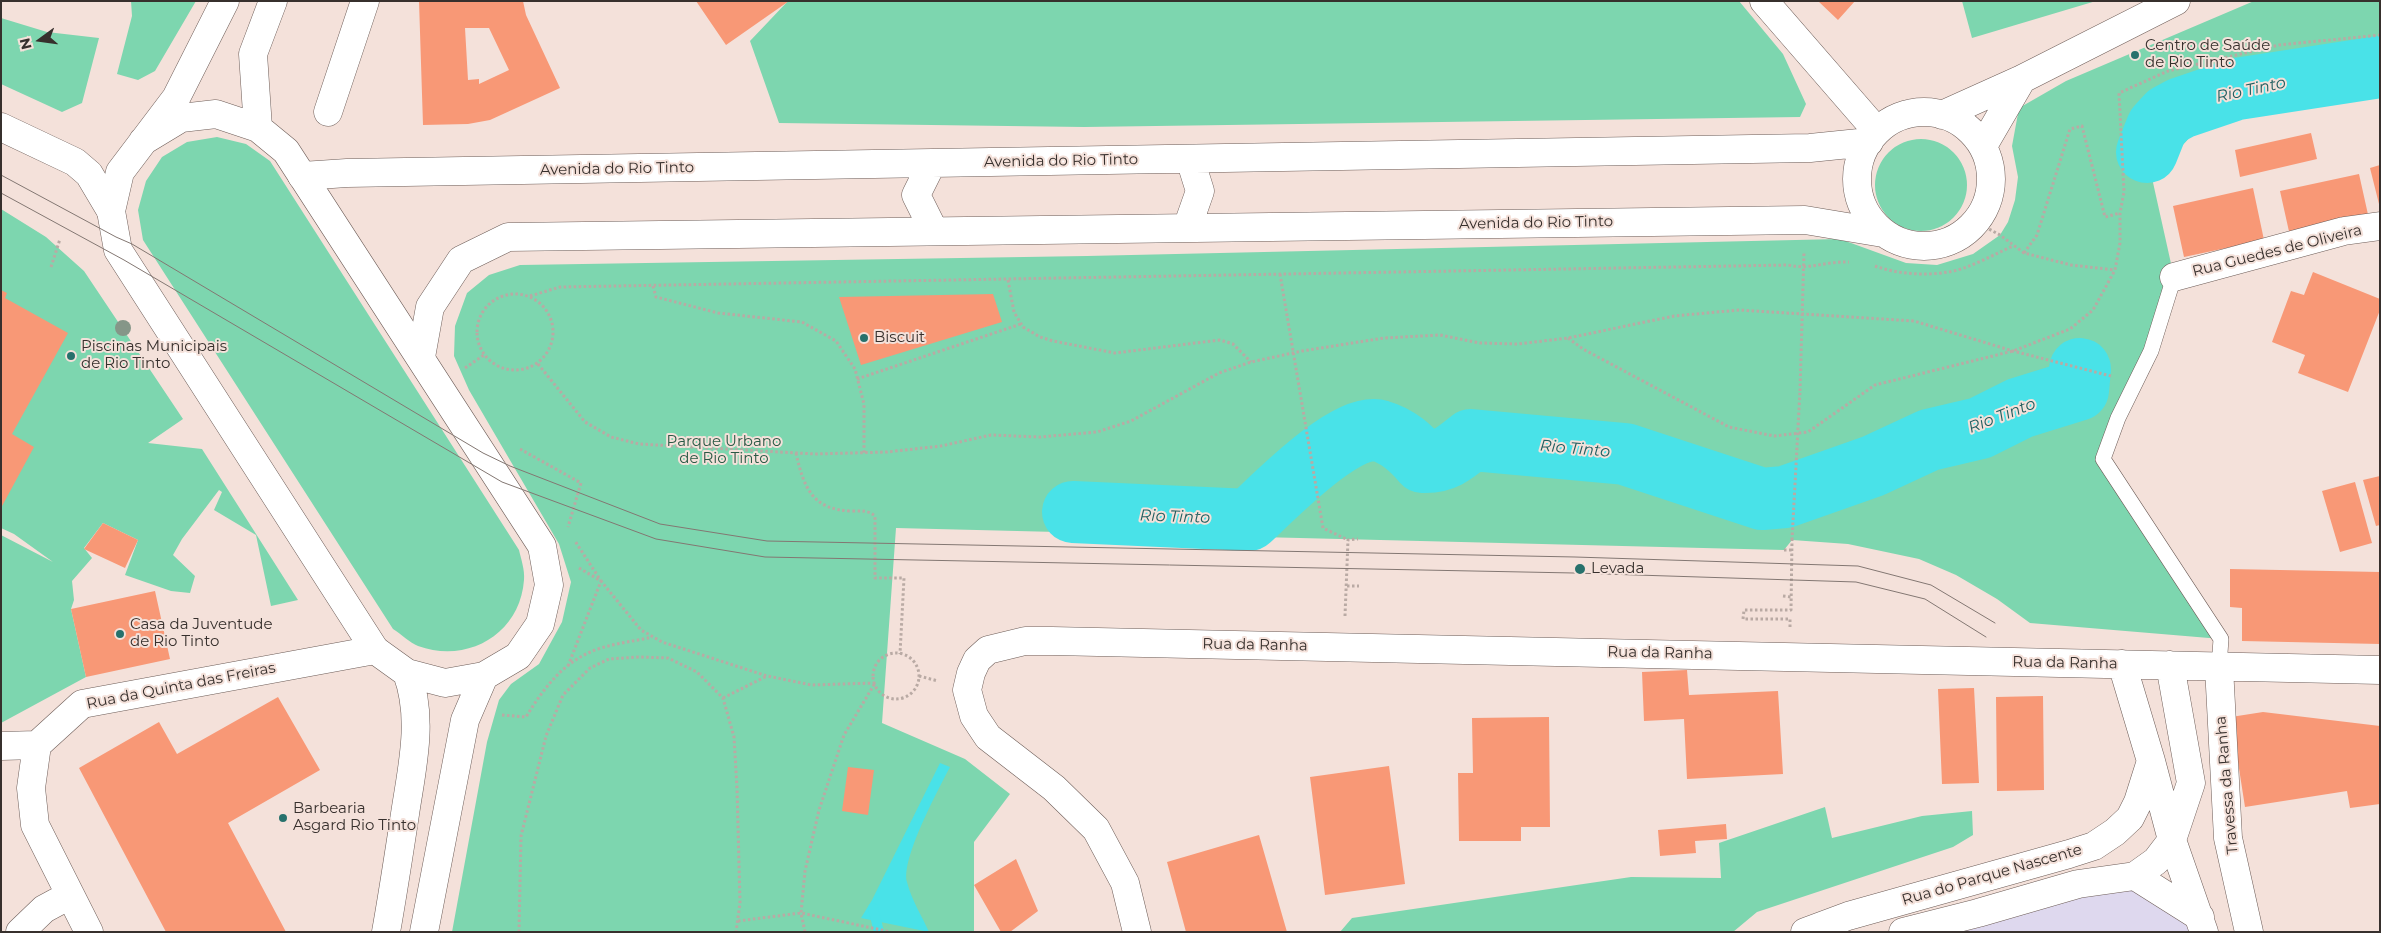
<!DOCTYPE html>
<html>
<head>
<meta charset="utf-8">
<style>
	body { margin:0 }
	#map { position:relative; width:2381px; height:933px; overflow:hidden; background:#f4e1da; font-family:Montserrat,sans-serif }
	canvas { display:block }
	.frame { position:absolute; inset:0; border:2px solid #37302d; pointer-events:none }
	.north { position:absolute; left:15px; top:15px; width:50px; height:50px; -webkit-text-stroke:4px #f4e1da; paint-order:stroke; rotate:256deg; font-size:14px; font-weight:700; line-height:20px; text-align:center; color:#37302d }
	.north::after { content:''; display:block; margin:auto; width:18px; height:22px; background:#37302d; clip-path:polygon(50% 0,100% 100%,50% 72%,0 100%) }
</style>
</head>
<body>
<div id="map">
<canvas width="2381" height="933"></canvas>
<div class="frame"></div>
<div class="north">N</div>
</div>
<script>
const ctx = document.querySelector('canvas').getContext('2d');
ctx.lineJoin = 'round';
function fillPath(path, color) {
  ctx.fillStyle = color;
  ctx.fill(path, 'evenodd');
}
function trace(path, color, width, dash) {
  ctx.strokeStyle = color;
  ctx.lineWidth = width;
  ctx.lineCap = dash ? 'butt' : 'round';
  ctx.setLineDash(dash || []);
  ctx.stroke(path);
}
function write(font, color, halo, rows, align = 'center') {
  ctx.font = font + ' Montserrat,sans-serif';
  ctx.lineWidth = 4;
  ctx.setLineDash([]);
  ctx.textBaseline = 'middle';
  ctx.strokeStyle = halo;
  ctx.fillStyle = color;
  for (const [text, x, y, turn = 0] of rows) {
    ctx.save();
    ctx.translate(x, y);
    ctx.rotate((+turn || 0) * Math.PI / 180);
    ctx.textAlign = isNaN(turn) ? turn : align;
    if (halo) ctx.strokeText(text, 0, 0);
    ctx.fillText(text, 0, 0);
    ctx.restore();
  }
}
const commercial = new Path2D(`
	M2133 883 2178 916 2192 932H1918Z`);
const green = new Path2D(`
	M131 1H196L155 71 138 80 117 74 132 16Z
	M788 1H1739L1783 54 1806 104 1800 117 1084 127 779 123 750 41Z
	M1962 1H2096L1972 38Z
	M2254 1H2380V85L2258 110 2193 134 2152 178 2174 277 2103 459 2221 639 2030 623 1997 599 1956 575 1919 559 1848 544 1792 540 1784 550 896 528 882 723 965 759 1010 794 974 842V932H452L487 742 499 700 511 684 539 664 562 622 571 582 559 544 469 390 454 356 455 326 467 293 489 275 520 265 1087 256 1840 239 1906 263 1937 265 1973 254 2000 235 2008 222 2015 200 2018 177 2012 146 2019 108 2066 81Z
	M1 18 47 32 99 38 82 103 62 112 1 84Z
	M217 137 246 144 270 161 519 550C521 559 525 570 524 580 520 634 468 664 418 646 410 643 401 634 393 629L143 240 138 210 146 181 162 157 187 142Z
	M1875 185a46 46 0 1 1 92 0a46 46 0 1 1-92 0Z
	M1 209 46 237 84 271 183 419 148 443 202 449 298 600 271 606 256 535 214 510 222 492 219 490 182 539 173 555 195 576 190 593 171 591 125 575 138 540 103 523 84 548 92 558 72 581 74 600 71 609 86 677 1 723V535L53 562 14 534 1 528Z
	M1825 807 1832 838 1922 816 1972 811 1973 835 1953 847 1757 912 1733 932H1340L1352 918 1631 877 1721 878 1719 843Z`);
const water = new Path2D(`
	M940 763 950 767C938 790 901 859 907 882 911 899 922 916 929 932L861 918 872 900Z`);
const stream = new Path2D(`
	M873 908 879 932`);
const river = new Path2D(`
	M2147 152 2157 127 2168 115 2181 108 2237 89 2380 67
	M1073 512 1249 520C1273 498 1347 421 1380 431 1398 436 1411 448 1423 462 1444 463 1455 453 1471 440L1625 454 1762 499 1785 497 1873 466 1929 440 1980 428 2020 408 2078 390 2080 369`);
const building = new Path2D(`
	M419 1H523L526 15 560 88 490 120 468 124 423 125ZM465 28H489L509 70 479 84V79L468 80Z
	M696 1H789L726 45Z
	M1818 1H1855L1838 20Z
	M2311 133 2317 159 2240 177 2235 150Z
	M2380 165V204H2379L2370 168Z
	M2359 174 2369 219 2290 236 2280 191Z
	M2253 188 2264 240 2184 257 2173 206Z
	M2313 272 2380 299V310L2348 392 2298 373 2305 355 2272 342 2291 291 2304 295Z
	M1 290 7 293 5 298 68 333 12 434 34 447 1 508Z
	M993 294 1002 322 861 365 839 297Z
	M2380 476V525L2376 526 2363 480Z
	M2355 482 2372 543 2340 552 2322 491Z
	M103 523 138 540 125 568 84 549Z
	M2230 569 2380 572V644L2242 641V608L2230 607Z
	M155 591 170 659 86 677 71 609Z
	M1687 670 1689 695 1778 691 1783 774 1687 779 1684 719 1644 721 1642 672Z
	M1974 688 1979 783 1942 784 1938 689Z
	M2043 696 2044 790 1997 791 1996 697Z
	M278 697 320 770 228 823 286 932H166L79 768 159 722 177 754Z
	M2263 712 2380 726V804L2350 808 2347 791 2245 807 2231 717Z
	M1549 717 1550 827H1521V841H1459L1458 773H1473L1472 718Z
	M1389 766 1405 884 1325 895 1310 777Z
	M848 767 874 770 868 815 842 811Z
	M1726 824 1727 839 1695 841 1696 853 1660 856 1658 830Z
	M1259 835 1287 932H1186L1167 862Z
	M1016 859 1038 911 1010 932H1001L974 885Z`);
const path = new Path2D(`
	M1976 222 2000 235 2024 253 2071 265 2115 270
	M2024 253 2037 235 2070 129 2082 126 2105 217 2120 213
	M1875 266C1897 274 1924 276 1948 272 1966 270 1995 254 2013 246
	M51 267 60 239
	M1280 274 1323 528 1348 540
	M1008 280 1014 312 1023 327 1040 337 1053 341 1115 353 1220 340 1233 344 1251 362
	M653 286 656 297 718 313 802 322 836 341 855 369 864 404V453
	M477 332a38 38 0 1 1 76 0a38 38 0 1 1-76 0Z
	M530 296 560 287 1788 265C1811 270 1825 261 1849 262
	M1568 338 1583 349 1729 427 1774 436 1808 432 1875 385 2013 351 2070 329 2093 310 2115 270 2120 243V213L2124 192 2119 93 2168 71 2279 45 2380 35
	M538 364 585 422 611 437 639 444 815 454 887 452 941 446 991 435 1040 437 1097 432 1131 421 1219 373 1251 362 1302 351 1384 338 1440 335 1480 343 1518 344 1568 338 1674 316 1739 310 1914 321 2013 351 2111 376
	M465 368 484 355
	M857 379 1021 324
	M1800 391 1804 252
	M520 449 581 483 568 527
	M796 453C804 489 813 510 852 511 861 511 868 510 875 516V578H904L900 654
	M1784 550H1792
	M579 568 601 581 641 630 662 642 767 676 811 685 875 683
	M1347 586H1359
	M1783 596 1791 597
	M1345 616 1348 540 1358 539
	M1790 627V619H1743L1744 610H1791L1792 540
	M873 676a23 23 0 1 1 46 0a23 23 0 1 1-46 0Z
	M568 666 601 581 575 541
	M919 676 938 681
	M723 698 767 676
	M502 715 526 717C542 691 559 667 588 653 606 644 632 642 652 637
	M738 921 801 913 891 932
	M519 932 521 836 546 736 563 695 590 668 609 659 639 657 668 658 697 672 723 698 734 737 737 788 740 903 736 932
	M805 932 801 913 805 871 819 810 844 735 875 683`);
const lane = new Path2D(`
	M2174 277 2151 351 2118 418 2103 459 2221 639 2219 667`);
const street = new Path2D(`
	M1764 1 1876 130
	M328 112 365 1
	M1857 179a67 67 0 1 1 134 0a67 67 0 1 1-134 0Z
	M1942 115 2022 79 2176 1
	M1 127 75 162 89 174 111 211
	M1983 146 2022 79
	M932 163 916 195 934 231
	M302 176 347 173 1810 148 1869 142
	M1187 228 1200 191 1190 159
	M2174 277 2344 231 2380 226
	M421 357 430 307 461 260 508 237 1805 220 1883 233
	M2219 667 2228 838 2249 932
	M37 745 31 788 35 825 89 932
	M1 746 37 745 82 704 375 650
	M2151 761 2172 840 2204 932
	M2135 876 2200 917
	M20 932 44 909 70 895
	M1137 932 1125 883 1096 829 1054 788 988 737 974 716 967 690 971 673 977 660 988 650 1025 641H1052L2380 670
	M1805 932 1848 916 2069 854 2094 846 2115 832 2130 818 2138 802 2151 761 2122 664
	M1903 932 1978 913 2078 884 2135 876 2156 861 2172 840 2191 783 2170 665`);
const secondary = new Path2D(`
	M258 128 253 54 273 1
	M143 141 181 118 216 114 258 128 286 151 542 546 549 585 540 624 518 656 484 676 445 683 407 673 375 650 118 250 111 211 120 172 176 98 225 1
	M386 932C393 893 399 853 405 814 412 767 424 719 407 673
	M424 932 465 720 484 676`);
const tram = new Path2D(`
	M1 175 116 237 132 244 483 453 510 466 660 524 767 541 1575 557 1858 566 1931 585 1995 623
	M1 193 124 260 502 482 656 539 765 557 1574 573 1856 582 1925 599 1986 637`);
const pathBridge = new Path2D(`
	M1792 540 1800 391`);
const trees = [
	[123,328]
];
const markers = [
	[2135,55,5,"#27716c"],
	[864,338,5,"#27716c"],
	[71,356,5,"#27716c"],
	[1580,569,6,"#27716c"],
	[120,634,5,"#27716c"],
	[283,818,5,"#27716c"]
];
const poiNames = [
	["Centro de Saúde",2145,46],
	["de Rio Tinto",2145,63],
	["Biscuit",874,338],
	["Piscinas Municipais",81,347],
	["de Rio Tinto",81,364],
	["Levada",1591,569],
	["Casa da Juventude",130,625],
	["de Rio Tinto",130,642],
	["Barbearia",293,809],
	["Asgard Rio Tinto",293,826]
];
const streetNames = [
	["Avenida do Rio Tinto",1061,161,-1],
	["Avenida do Rio Tinto",617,169,-1],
	["Avenida do Rio Tinto",1536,223,-1],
	["Rua Guedes de Oliveira",2277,251,-14],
	["Rua da Ranha",1255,645,1],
	["Rua da Ranha",1660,653,1],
	["Rua da Ranha",2065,663,1],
	["Rua da Quinta das Freiras",181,686,-11],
	["Travessa da Ranha",2227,785,-95],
	["Rua do Parque Nascente",1992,875,-16]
];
const parkNames = [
	["Parque Urbano",724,442],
	["de Rio Tinto",724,459]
];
const waterNames = [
	["Rio Tinto",2251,90,-12],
	["Rio Tinto",2002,416,-21],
	["Rio Tinto",1575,449,5],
	["Rio Tinto",1175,517,2]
];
fillPath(commercial, '#ded8ee');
fillPath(green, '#7dd6af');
fillPath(water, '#49e2e8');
trace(stream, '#49e2e8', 10);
trace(river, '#49e2e8', 62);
fillPath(building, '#f89876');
trace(lane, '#6d5d58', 16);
trace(street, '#6d5d58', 29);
trace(secondary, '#6d5d58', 29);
trace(path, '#b9aaa4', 3, [2.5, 2.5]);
trace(lane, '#fff', 15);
trace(street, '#fff', 28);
trace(secondary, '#fff', 28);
trace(tram, '#837772', 1);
trace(pathBridge, '#b9aaa4', 3, [2.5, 2.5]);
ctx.fillStyle = '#859688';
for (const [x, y] of trees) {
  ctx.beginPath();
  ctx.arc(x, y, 8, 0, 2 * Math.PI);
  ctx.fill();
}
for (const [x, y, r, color] of markers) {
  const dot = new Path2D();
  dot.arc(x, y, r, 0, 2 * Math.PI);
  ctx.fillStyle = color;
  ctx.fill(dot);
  trace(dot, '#f4e1da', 2);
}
write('15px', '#37302d', '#f4e1da', poiNames, 'left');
write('15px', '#37302d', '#f4e1da', streetNames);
write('15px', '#2a5945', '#f4e1da', parkNames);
write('italic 16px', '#205e60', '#f4e1da', waterNames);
</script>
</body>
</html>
